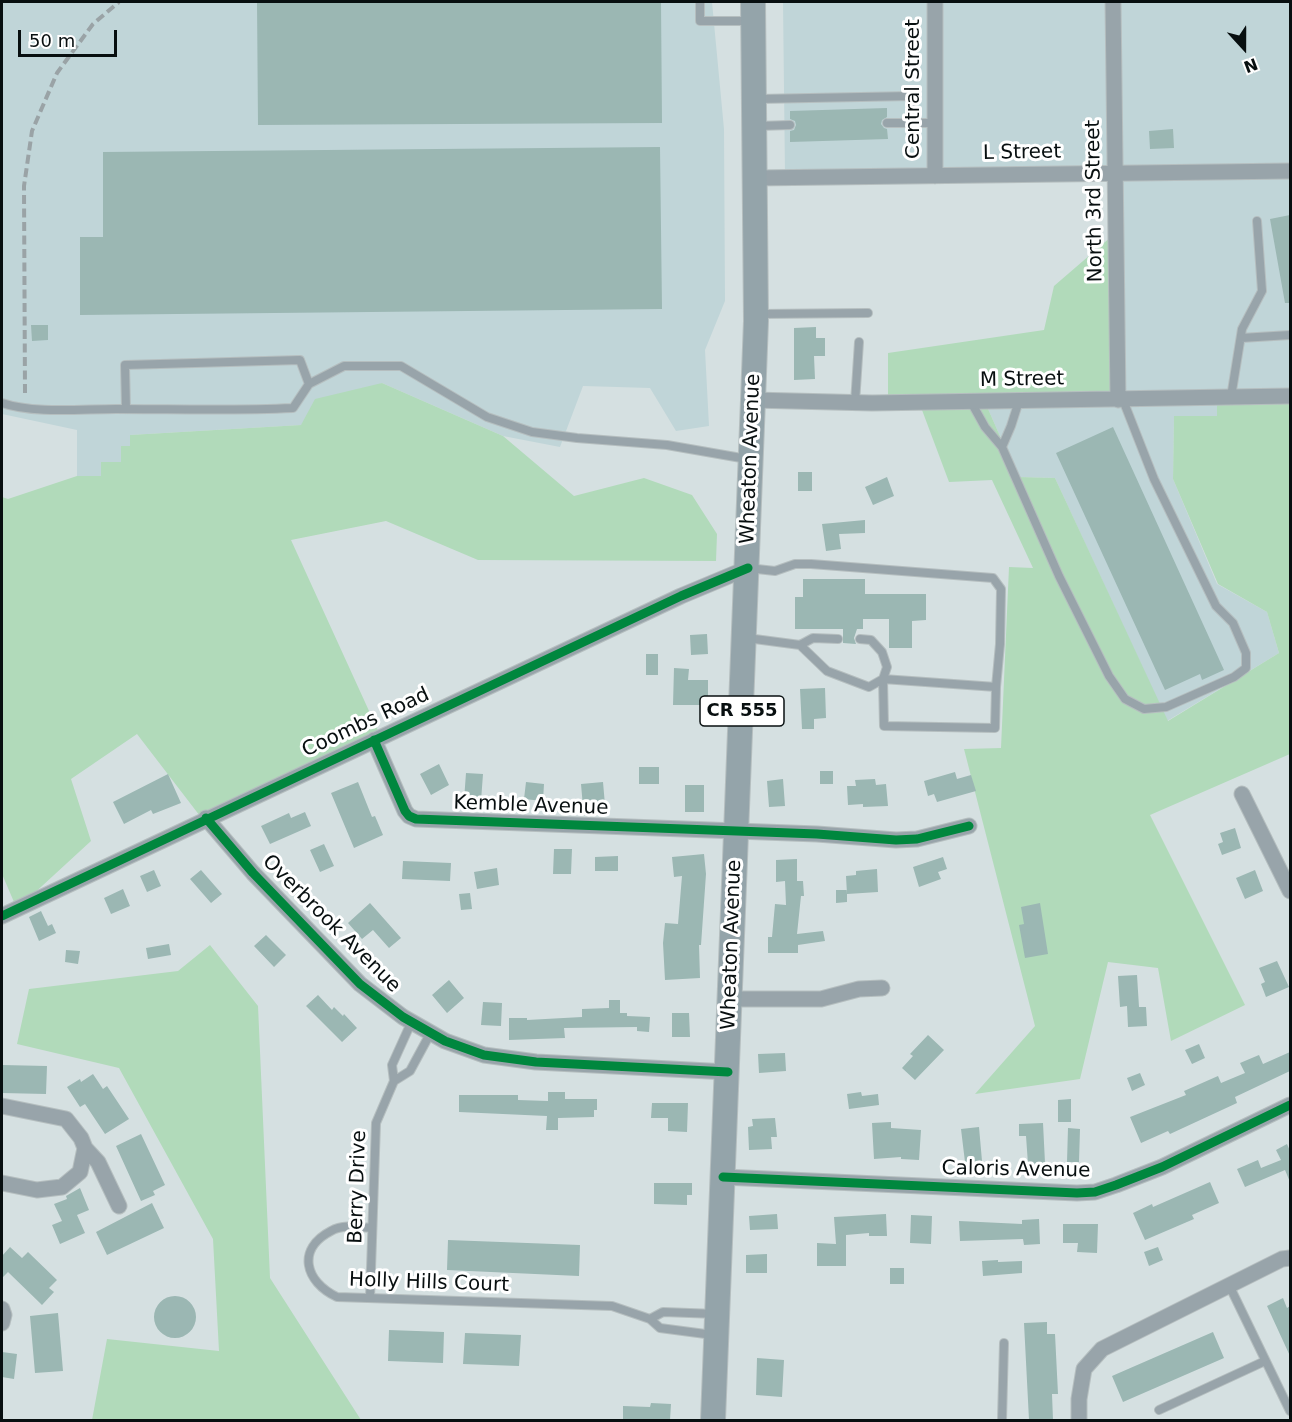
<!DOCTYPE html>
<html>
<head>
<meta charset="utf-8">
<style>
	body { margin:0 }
	#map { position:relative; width:1292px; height:1422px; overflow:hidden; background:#d5e0e1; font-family:"DejaVu Sans",sans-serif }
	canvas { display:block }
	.frame { position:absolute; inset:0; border:3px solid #080f10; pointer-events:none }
	.north { position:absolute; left:1214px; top:18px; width:60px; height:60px; -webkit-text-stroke:4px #fff; paint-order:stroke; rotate:159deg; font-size:16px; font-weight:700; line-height:24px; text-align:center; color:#080f10 }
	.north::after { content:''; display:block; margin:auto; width:21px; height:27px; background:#080f10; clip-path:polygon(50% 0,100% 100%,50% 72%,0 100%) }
	.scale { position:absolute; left:18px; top:30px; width:99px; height:27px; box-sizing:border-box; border:3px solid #080f10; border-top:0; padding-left:8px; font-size:18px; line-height:21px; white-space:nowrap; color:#080f10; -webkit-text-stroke:4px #fff; paint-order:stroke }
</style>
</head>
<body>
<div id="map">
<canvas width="1292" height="1422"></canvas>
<div class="frame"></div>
<div class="north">N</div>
<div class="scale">50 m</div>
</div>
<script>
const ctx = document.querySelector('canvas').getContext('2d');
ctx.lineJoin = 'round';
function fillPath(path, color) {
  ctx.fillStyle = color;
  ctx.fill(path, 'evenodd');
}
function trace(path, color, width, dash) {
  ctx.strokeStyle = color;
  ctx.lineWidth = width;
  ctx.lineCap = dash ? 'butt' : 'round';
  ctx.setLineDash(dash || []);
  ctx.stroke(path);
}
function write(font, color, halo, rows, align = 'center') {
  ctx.font = font + ' "DejaVu Sans",sans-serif';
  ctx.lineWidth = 6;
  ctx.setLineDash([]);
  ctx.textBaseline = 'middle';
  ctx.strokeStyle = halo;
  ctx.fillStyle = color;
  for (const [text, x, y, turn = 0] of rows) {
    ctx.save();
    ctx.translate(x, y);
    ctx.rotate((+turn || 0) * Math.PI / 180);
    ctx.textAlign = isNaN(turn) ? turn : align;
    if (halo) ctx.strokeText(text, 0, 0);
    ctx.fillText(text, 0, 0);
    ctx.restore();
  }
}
const built = new Path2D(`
	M2 2H712L724 129 725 301 705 350 709 426 676 431 650 388 583 386 560 447 503 436 382 383 301 425 130 435V446L121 462 101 476H77V430L2 414Z
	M783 2H1290V396L1217 399 1218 416 1174 417 1173 479 1217 584 1267 612 1279 653 1167 721 1055 478 1018 477 985 402 1110 400 1113 174 785 175Z`);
const green = new Path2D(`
	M1112 236 1110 401 985 402 1018 477 1055 478 1168 721 1279 653 1267 612 1218 584 1173 479 1174 416H1217V399L1290 396V754L1150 815 1245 1005 1171 1041 1158 968 1108 962 1080 1079 975 1094 1035 1026 964 749 1001 748 1009 567 1033 568 992 480 949 482 919 402H888V353L1044 330 1054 286Z
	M382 383 503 436 574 496 644 478 692 495 717 534 716 561 478 560 386 521 291 540 380 735 203 820 137 734 71 779 91 841 17 909 2 874V497L8 499 77 476H101V462H121V446H130V435L301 425 315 399Z
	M210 945 258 1006 270 1278 361 1420H92L107 1339 219 1351 213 1239 119 1068 17 1044 29 989 178 971Z`);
const building = new Path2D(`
	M257 2H661L662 123 258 125Z
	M887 108V117L882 120 881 124 884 128 887 129 888 139 790 142V131L794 130 796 125 795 121 790 119V111Z
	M1173 129 1174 148 1150 149 1149 131Z
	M660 147 662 309 80 315V237H103V152Z
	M1290 215V303H1285L1270 219Z
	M31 325H48V340L32 341Z
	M816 327V338H825V356H814L815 379 794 380V328Z
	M1113 427 1224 670 1202 680 1200 674 1165 690 1056 453Z
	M798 472H812V491H798Z
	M887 477 894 496 873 505 865 487Z
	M865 520V533L839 534 841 549 826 551 822 524Z
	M803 579H865V594H926V620L912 621V648H889V619H863V629H857L854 638 856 644 843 643V629H795V597H803Z
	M707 634 708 654 691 655 690 635Z
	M646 654H658V675H646Z
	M674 668 689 669 688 680H708V705H673Z
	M825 688 826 718 814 719V729H802L800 689Z
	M439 764 449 785 431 795 420 774Z
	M639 767H659V784H639Z
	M820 771H833V784H820Z
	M955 772 957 779 971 775 976 791 937 802 934 794 928 796 924 781Z
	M466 773 483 774 481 801 464 800Z
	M168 774 181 803 153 814 151 810 124 824 113 802Z
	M783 779 785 806 769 807 767 781Z
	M875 779 876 785 886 784 888 806 863 807V804L848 805 847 786H856L855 780Z
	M358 782 372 817 375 816 383 835 354 848 331 793Z
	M526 782 544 784 543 801 524 799Z
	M603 782 605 805 583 807 581 784Z
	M685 785H704V812H685Z
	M305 812 311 826 270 844 261 826 289 813 291 818Z
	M1235 828 1241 848 1222 855 1218 844 1223 842 1220 833Z
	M324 844 334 866 320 872 310 850Z
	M554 849H572L571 874H553Z
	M704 854 706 874 701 945H699L700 978 665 980 663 943 665 923 678 924 682 876 674 877 672 857Z
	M618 856V871H595V857Z
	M943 857 947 869 938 872 941 879 919 887 913 867Z
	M797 859V881H803L804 896H801L797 934 823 931 825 941 798 945V953H768V937H772L775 904 786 905 785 881 776 882V860Z
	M403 861 451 863 450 881 402 879Z
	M497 868 499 885 477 889 474 872Z
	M877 869 878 892 847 894 846 876 856 875V871Z
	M154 870 161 886 147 892 140 876Z
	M201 870 222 894 211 903 190 879Z
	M1255 870 1263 891 1245 899 1236 878Z
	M123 889 130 906 111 914 104 898Z
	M836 890H847V902L836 903Z
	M470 893 472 909 461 910 459 894Z
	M370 903 401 938 389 948 373 930 362 939 348 923Z
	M1040 903 1048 954 1025 958 1019 925 1024 924 1021 907Z
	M41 911 48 926 52 924 56 933 39 941 29 917Z
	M266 935 286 955 274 967 254 946Z
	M169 944 171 955 148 959 146 948Z
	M66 950 80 951 78 964 65 962Z
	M1277 961 1289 987 1266 997 1261 984 1265 982 1259 968Z
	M1137 975 1139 1007H1146L1147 1026 1128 1027 1127 1006 1120 1007 1118 976Z
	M449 980 464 998 447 1013 432 995Z
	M318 995 332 1010 334 1007 343 1016 344 1014 357 1028 342 1042 306 1006Z
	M609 1000H620V1013H627V1016L650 1017 649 1032 637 1031V1027L564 1028 565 1038 509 1040V1018H527V1020L582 1017V1009L609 1008Z
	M483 1002 502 1003 501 1026 481 1025Z
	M672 1013H689L690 1037H672Z
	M928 1035 944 1050 915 1080 902 1068 913 1056 910 1054Z
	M1199 1044 1205 1058 1192 1064 1185 1050Z
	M1290 1052V1071L1235 1097 1237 1103 1170 1134 1168 1131 1141 1143 1130 1117 1186 1095 1184 1091 1218 1076 1221 1083 1245 1073 1240 1063 1259 1055 1263 1064Z
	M785 1053 786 1071 759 1073 758 1054Z
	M2 1065 47 1066 46 1094 2 1093Z
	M1140 1073 1145 1085 1132 1091 1127 1078Z
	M93 1074 103 1089 107 1086 129 1119 105 1134 85 1104 80 1107 67 1087 80 1079 81 1082Z
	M548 1092H565V1099H597V1110H594V1117L558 1118V1130H546L547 1116 459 1112V1095H518V1100L548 1101Z
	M861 1092 862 1096 878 1094 879 1105 849 1109 847 1094Z
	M1071 1099V1122H1058V1100Z
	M652 1103H688L687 1132 668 1131V1118H651Z
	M775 1118 777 1137H771L772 1149 749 1150 748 1127 753 1126 752 1119Z
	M891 1122V1128L921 1130 919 1160 901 1159V1157L874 1159 872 1123Z
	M1043 1123 1045 1163 1028 1164 1026 1136H1019V1124Z
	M979 1127 982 1161 965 1162 961 1129Z
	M1068 1128 1080 1129 1079 1162H1067Z
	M141 1134 165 1185 153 1191 155 1195 141 1201 116 1146Z
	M1287 1144 1290 1151V1182L1285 1170 1245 1187 1237 1169 1258 1160 1261 1168 1281 1160 1276 1150Z
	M1210 1182 1219 1203 1192 1215 1194 1219 1145 1240 1133 1213 1152 1204 1153 1207Z
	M654 1183H692V1195H687V1205L654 1204Z
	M80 1188 89 1210 77 1215 85 1233 60 1244 52 1225 62 1221 54 1204 67 1199 66 1196Z
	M152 1203 164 1228 107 1255 96 1232Z
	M777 1214 778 1229 750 1230 749 1216Z
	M886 1214 887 1236H869V1233L846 1235V1266H817V1243L836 1244 834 1217Z
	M911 1215 932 1216 931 1244 910 1243Z
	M1039 1219 1040 1244 1024 1245 1023 1239 960 1241 959 1221 1022 1224V1220Z
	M1063 1224H1098L1097 1253 1077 1252 1078 1243H1063Z
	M448 1240 580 1245 579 1276 447 1270Z
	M10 1247 22 1258 28 1252 57 1280 49 1288 54 1292 42 1305 8 1272 2 1278V1256Z
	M1158 1247 1163 1260 1149 1266 1144 1252Z
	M767 1254V1273H746V1255Z
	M998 1260V1262L1022 1261V1273L983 1276 982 1261Z
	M890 1268H904V1284H890Z
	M154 1317a21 21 0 1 1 42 0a21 21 0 1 1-42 0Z
	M1283 1298 1287 1308 1290 1306V1356L1267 1306Z
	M58 1313 63 1371 35 1373 30 1316Z
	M1047 1322V1334H1055L1058 1394H1052L1053 1420H1029L1024 1323Z
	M389 1330 444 1332 443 1363 388 1361Z
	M1213 1332 1224 1358 1123 1402 1112 1376Z
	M465 1333 521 1335 519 1366 463 1364Z
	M2 1352 17 1354 14 1379 2 1377Z
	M757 1358 784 1360 782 1397 756 1395Z
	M651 1403 671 1404 670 1420H623V1406L650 1407Z`);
const lane = new Path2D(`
	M700 2V21H752
	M758 99 912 96 911 123
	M887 123H935
	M758 126 790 125
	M759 314 868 313
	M1241 338 1290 335
	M1231 397 1242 329 1262 291 1257 221
	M971 402 985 427 1002 447 1011 426 1019 401
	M2 403C34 414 81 409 116 409 175 409 234 411 293 408L309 384 344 366H401L487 417 532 432 577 438 667 445 747 459
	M855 403 859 342
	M126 409 125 365 300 360 309 384
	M1002 447 1059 576 1109 676 1125 699 1144 709 1166 707 1234 677 1246 668V653L1233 623 1216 606 1154 479 1123 400
	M748 568 775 571 795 564H811L993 578 1001 589 1000 644 996 687
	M747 638 800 645 827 671 869 687 883 679 996 687 995 728 884 726 883 679 887 667 882 652 871 640 860 639
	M800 645 813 638 838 639
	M394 1081 410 1071 430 1034
	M372 1228C359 1227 343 1224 331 1231 296 1249 305 1282 337 1297L612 1306 650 1319 660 1328 713 1335
	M1229 1285 1290 1411
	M370 1298 376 1123 394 1081 392 1065 411 1023
	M650 1319 663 1312 716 1314
	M1159 1410 1265 1361
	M1002 1420 1004 1343`);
const street = new Path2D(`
	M935 2V176
	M1113 2 1118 400
	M755 178 1290 171
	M753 400 872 403 1290 396
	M374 740 405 811 409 816 416 819 817 834 896 840 917 839 969 826
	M1242 794 1290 891
	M206 818 253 873 360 984 403 1017 445 1041 484 1055 536 1062 728 1072
	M2 916 681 596 748 568
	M730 999H821L859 989 882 988
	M2 1106 66 1119 81 1138 85 1148 80 1172 62 1187 37 1190 2 1183
	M85 1148 98 1162 119 1206
	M723 1177 1077 1193 1095 1192 1116 1185 1162 1167 1290 1105
	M2 1309 4 1315 2 1323
	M1079 1420V1399L1084 1369 1102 1349 1282 1259 1290 1258`);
const primary = new Path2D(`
	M713 1420 753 400 756 321 753 2`);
const rail = new Path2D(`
	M25 393 24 186 32 131 57 73 93 24 119 2`);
const cycleway = new Path2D(`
	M374 740 405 811 409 816 416 819 817 834 896 840 917 839 969 826
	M206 818 253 873 360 984 403 1017 445 1041 484 1055 536 1062 728 1072
	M2 916 681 596 748 568
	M723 1177 1077 1193 1095 1192 1116 1185 1162 1167 1290 1105`);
const shields = [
	[742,711,84]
];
const shieldNames = [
	["CR 555",742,711]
];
const streetNames = [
	["Central Street",914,89,-90],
	["L Street",1022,153,-1],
	["North 3rd Street",1095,201,-91],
	["M Street",1022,380,-1],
	["Wheaton Avenue",751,459,-88],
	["Coombs Road",366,723,-25],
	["Kemble Avenue",531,806,2],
	["Overbrook Avenue",331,924,45],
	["Wheaton Avenue",732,945,-88],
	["Caloris Avenue",1016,1170,1],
	["Berry Drive",358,1187,-88],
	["Holly Hills Court",429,1283,2]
];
fillPath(built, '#c0d5d8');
fillPath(green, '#b1daba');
fillPath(building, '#9bb7b3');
trace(lane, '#b5bebf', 10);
trace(street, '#b5bebf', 17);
trace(primary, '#b5bebf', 26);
trace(lane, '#98a4aa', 8);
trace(street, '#98a4aa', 15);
trace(primary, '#94a4aa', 24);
trace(rail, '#9aa3a6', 4, [9, 4.5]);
trace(cycleway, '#00873e', 9);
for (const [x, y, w] of shields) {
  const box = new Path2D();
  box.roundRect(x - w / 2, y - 15, w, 30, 4.5);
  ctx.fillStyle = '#fff';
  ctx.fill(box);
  trace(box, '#080f10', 1.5);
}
write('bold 18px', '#080f10', null, shieldNames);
write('20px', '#080f10', '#fff', streetNames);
</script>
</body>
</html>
